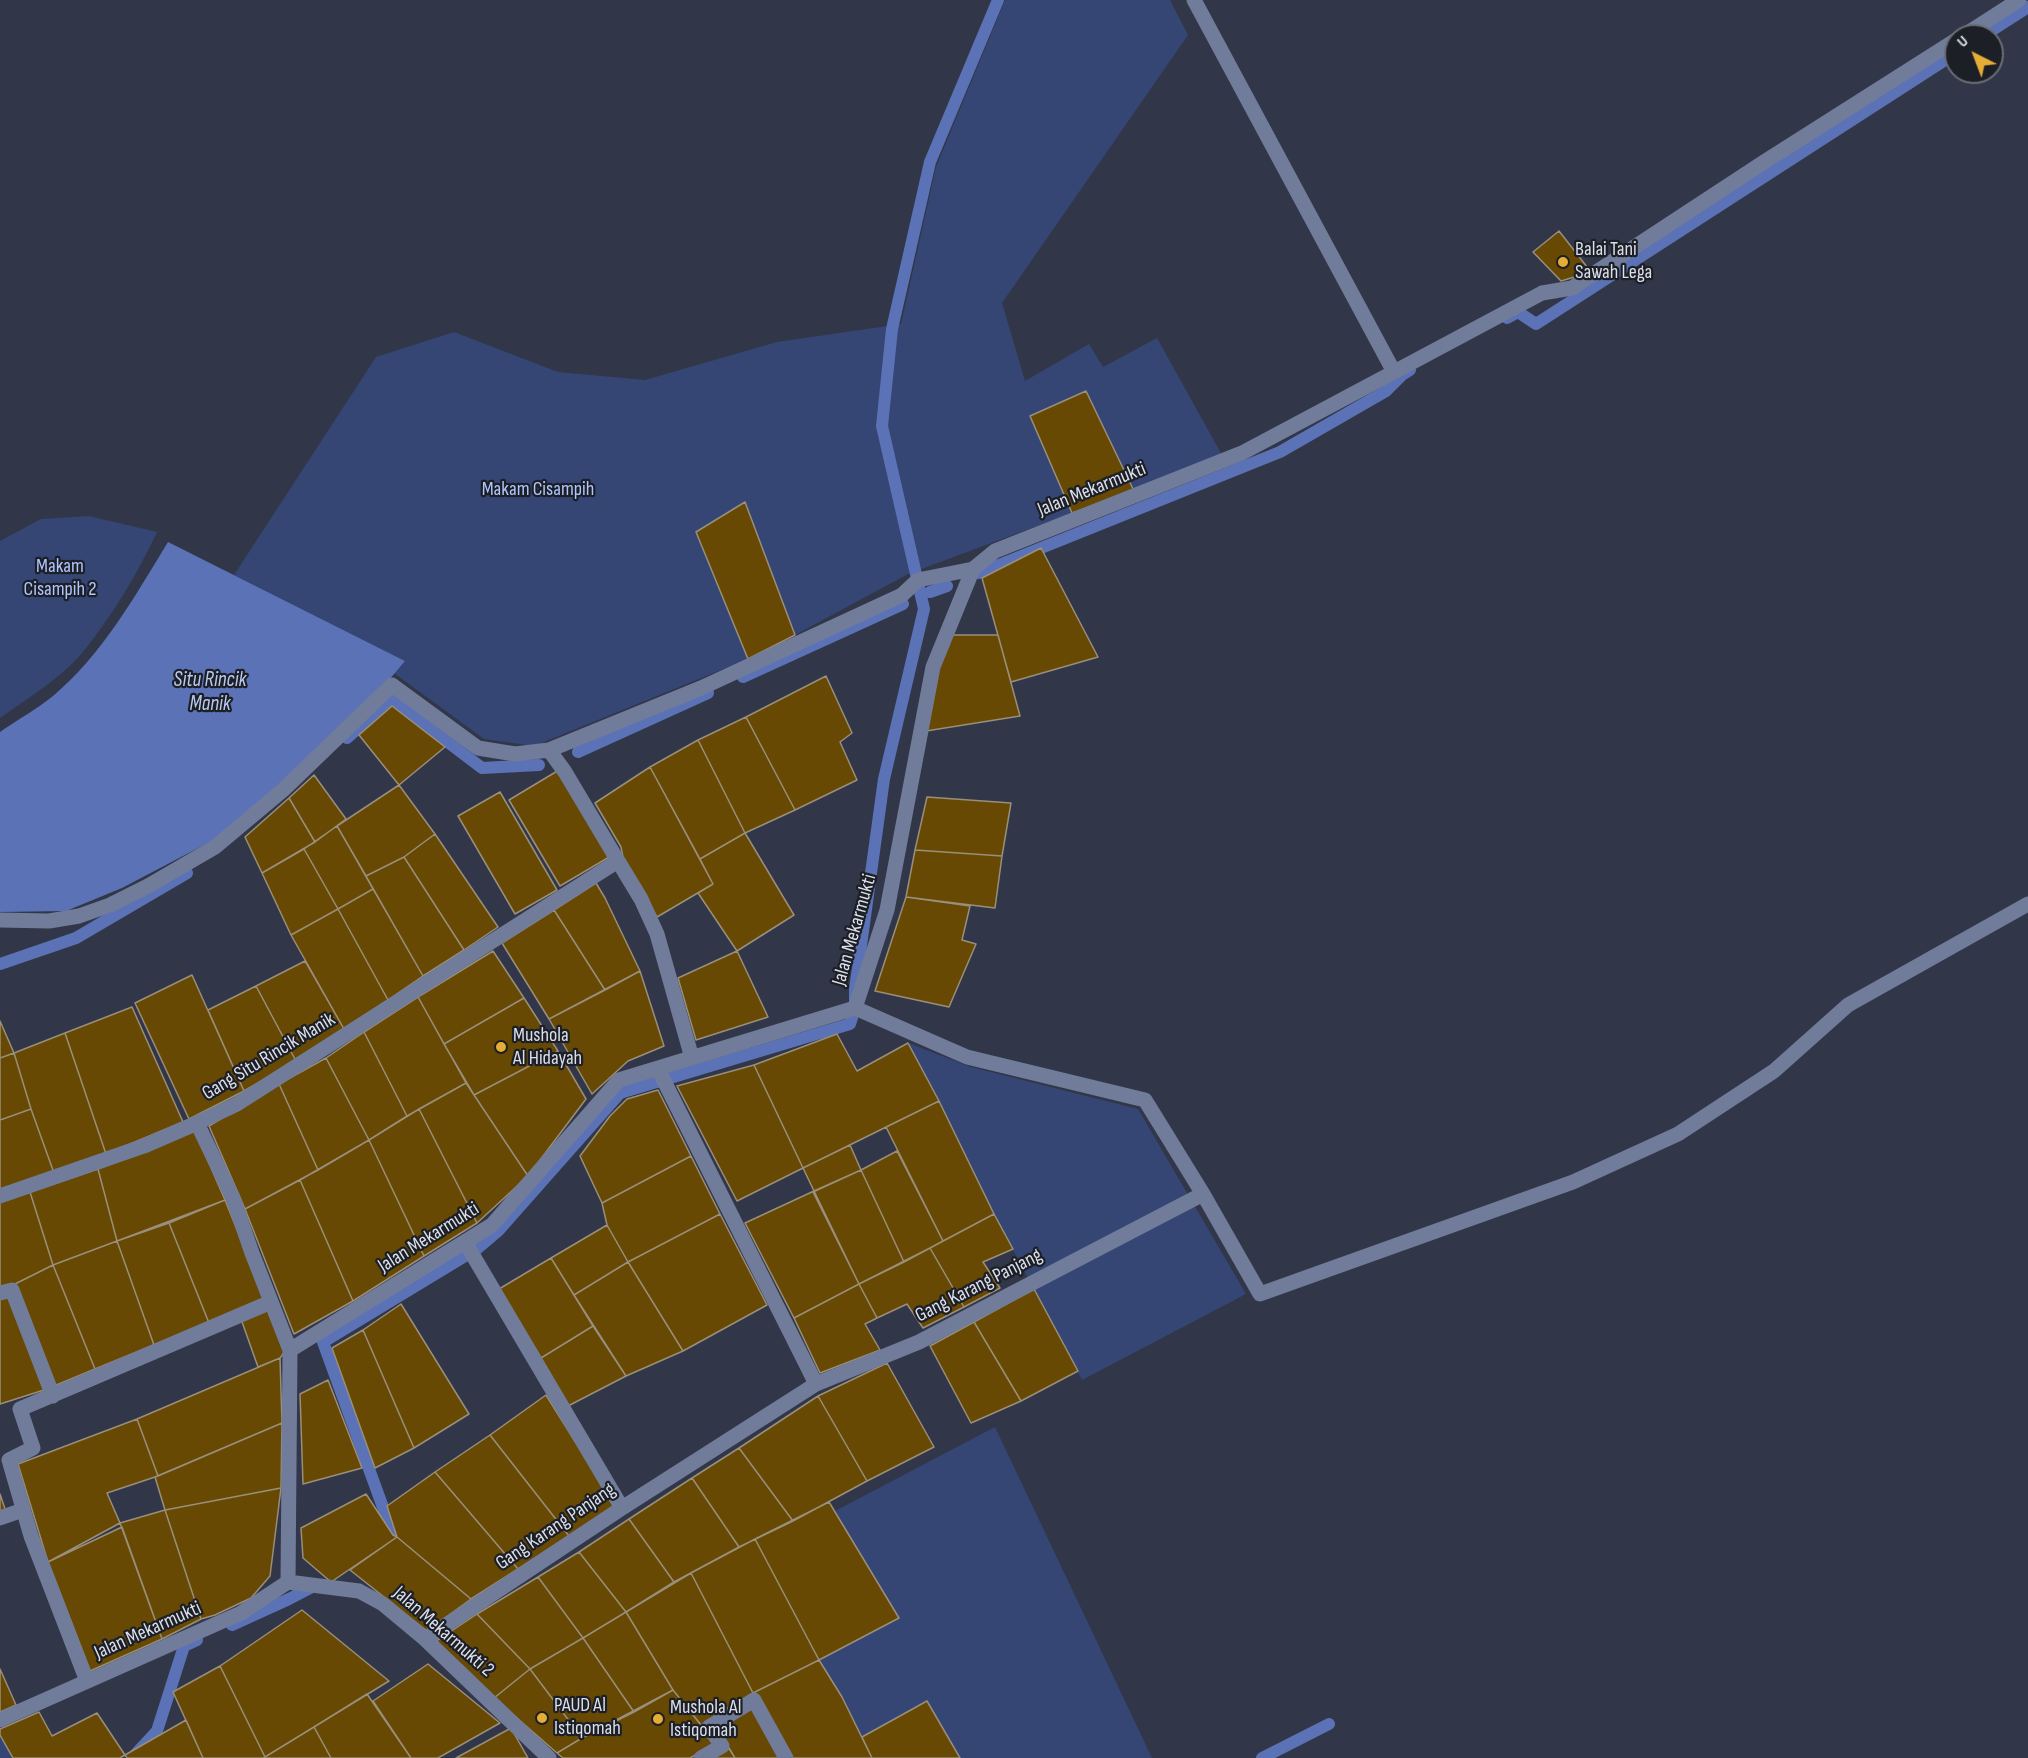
<!DOCTYPE html>
<html>
<head>
<meta charset="utf-8">
<style>
	body { margin:0 }
	#map { position:relative; width:2028px; height:1758px; overflow:hidden; background:#313748; font-family:"Sofia Sans Condensed",sans-serif }
	canvas { display:block }
	.north { position:absolute; left:1944px; top:24px; width:60px; height:60px; box-sizing:border-box; background:#1c1f26; border:2px solid #686c74; border-radius:50%; rotate:318deg; font-size:16px; font-weight:700; line-height:24px; text-align:center; color:#dbdfea }
	.north::after { content:''; display:block; margin:auto; width:21px; height:27px; background:#e6ad36; clip-path:polygon(50% 0,100% 100%,50% 72%,0 100%) }
</style>
</head>
<body>
<div id="map">
<canvas width="2028" height="1758"></canvas>
<div class="north">U</div>
</div>
<script>
const ctx = document.querySelector('canvas').getContext('2d');
ctx.lineJoin = 'round';
function fillPath(path, color) {
  ctx.fillStyle = color;
  ctx.fill(path, 'evenodd');
}
function trace(path, color, width, dash) {
  ctx.strokeStyle = color;
  ctx.lineWidth = width;
  ctx.lineCap = dash ? 'butt' : 'round';
  ctx.setLineDash(dash || []);
  ctx.stroke(path);
}
function write(font, color, halo, rows, align = 'center') {
  ctx.font = font + ' "Sofia Sans Condensed",sans-serif';
  ctx.lineWidth = 4.5;
  ctx.setLineDash([]);
  ctx.textBaseline = 'middle';
  ctx.strokeStyle = halo;
  ctx.fillStyle = color;
  for (const [text, x, y, turn = 0] of rows) {
    ctx.save();
    ctx.translate(x, y);
    ctx.rotate((+turn || 0) * Math.PI / 180);
    ctx.textAlign = isNaN(turn) ? turn : align;
    if (halo) ctx.strokeText(text, 0, 0);
    ctx.fillText(text, 0, 0);
    ctx.restore();
  }
}
const green = new Path2D(`
	M1005 0H1170L1188 35 1002 303 1025 381 1089 344 1103 367 1157 338 1222 455 1134 491 1086 391 1031 417 1072 513 908 574 795 635 745 502 696 533 748 659 534 746 484 739 394 673 405 661 234 575 376 357 454 332 558 372 645 380 777 342 901 324 936 167Z
	M89 516 157 532C137 575 112 616 82 653 61 678 27 699 0 718V541L41 519Z
	M908 1043 971 1067 1138 1109 1246 1294 1082 1380 994 1214Z
	M995 1427 1152 1758H960L927 1701 862 1737 819 1660 899 1618 835 1511Z
	M0 1735 13 1758H0Z`);
const water = new Path2D(`
	M168 542 405 661 367 706 223 835 122 888 66 911 0 912V732C17 720 37 709 53 696 102 655 135 596 168 542Z`);
const stream = new Path2D(`
	M1983 36 2028 7
	M1507 318 1518 312 1536 324 1956 53
	M979 573 1280 452 1386 391 1402 375 1410 370
	M930 592 947 586
	M743 677 903 604
	M347 738 391 699 482 768 539 765
	M578 752 708 693
	M0 964 76 938 187 873
	M381 1543 393 1535 323 1342 478 1248 498 1231 620 1093 850 1024 855 1008V989L884 779 924 609 882 426 892 329 930 162 998 0
	M232 1625 289 1599 316 1585
	M132 1758 157 1731 184 1646 197 1640
	M1262 1758 1329 1724`);
const building = new Path2D(`
	M1559 231 1591 272 1561 281 1533 252Z
	M1086 391 1134 491 1072 513 1030 416Z
	M745 502 795 635 748 659 696 532Z
	M1041 548 1098 657 1011 682 982 578Z
	M951 635H998L1020 716 926 731 937 670Z
	M826 676 852 733 840 742 857 780 795 810 746 717Z
	M392 706 445 747 399 785 359 735Z
	M746 717 795 810 745 833 698 740Z
	M698 740 745 833 700 859 650 767Z
	M650 767 713 884 657 917 623 857 621 847 595 803Z
	M559 770 611 856 560 886 509 800Z
	M314 775 346 819 315 842 289 798Z
	M399 785 435 834 404 857 366 876 337 826Z
	M500 792 557 890 515 914 458 816Z
	M927 797 1011 803 1002 856 915 850Z
	M289 798 315 842 262 873 245 837Z
	M337 826 373 889 338 909 304 849Z
	M745 833 794 915 737 951 698 893 713 884 700 859Z
	M435 834 498 927 464 950 404 857Z
	M304 849 338 909 291 935 262 873Z
	M915 850 1002 856 995 908 906 897Z
	M404 857 464 950 423 976 366 876Z
	M596 883 605 898 640 971 605 990 554 910Z
	M373 889 423 976 388 1000 338 909Z
	M906 897 970 906 962 940 976 944 949 1007 875 991Z
	M338 909 388 1000 344 1029 291 935Z
	M554 910 605 990 549 1019 502 943Z
	M493 951 524 998 444 1044 418 997Z
	M737 951 768 1017 696 1040 678 978Z
	M305 961 344 1029 296 1061 256 986Z
	M640 971 664 1046 628 1061 592 1094 549 1019Z
	M192 975 244 1091 189 1119 135 1003Z
	M256 986 296 1061 244 1091 208 1010Z
	M418 997 466 1083 407 1116 364 1032Z
	M524 998 558 1051 474 1095 444 1044Z
	M132 1007 183 1122 106 1154 65 1033Z
	M0 1021 14 1053 0 1058Z
	M364 1032 407 1116 369 1140 326 1058Z
	M65 1033 106 1154 54 1173 31 1109 14 1053Z
	M837 1034 857 1071 908 1043 939 1101 803 1168 754 1065Z
	M558 1051 586 1099 528 1176 474 1095Z
	M14 1053 31 1109 0 1120V1058Z
	M326 1058 369 1140 318 1170 279 1084Z
	M754 1065 803 1168 737 1201 677 1086Z
	M466 1083 528 1176 477 1223 419 1109Z
	M279 1084 318 1170 245 1209 209 1126Z
	M658 1090 691 1156 602 1203 580 1156 610 1116 627 1099Z
	M939 1101 994 1214 943 1241 886 1127Z
	M31 1109 54 1173 0 1189V1120Z
	M419 1109 477 1223 424 1256 369 1140Z
	M195 1131 225 1200 117 1241 98 1169Z
	M369 1140 424 1256 353 1301 300 1180Z
	M850 1145 861 1170 814 1191 803 1168Z
	M897 1151 943 1241 904 1262 861 1170Z
	M691 1156 720 1214 628 1262 607 1225 602 1203Z
	M98 1169 117 1241 53 1265 30 1192Z
	M861 1170 904 1262 859 1284 813 1192Z
	M300 1180 353 1301 294 1334 245 1209Z
	M814 1191 859 1284 794 1318 745 1223Z
	M30 1192 53 1265 13 1285 0 1287V1202Z
	M225 1200 265 1299 209 1323 169 1223Z
	M720 1214 767 1305 683 1351 628 1262Z
	M994 1214 1013 1249 983 1262 1000 1288 964 1307 930 1248Z
	M169 1223 209 1323 154 1345 117 1241Z
	M607 1225 628 1262 574 1295 551 1258Z
	M117 1241 154 1345 95 1369 53 1265Z
	M930 1248 964 1307 923 1328 907 1304 877 1318 859 1284Z
	M551 1258 593 1326 541 1358 499 1289Z
	M628 1262 683 1351 626 1376 574 1295Z
	M53 1265 95 1369 54 1386 13 1285Z
	M859 1284 877 1318 865 1324 880 1350 820 1373 794 1318Z
	M1034 1289 1078 1371 1021 1401 974 1322Z
	M10 1295 44 1390 0 1404V1298Z
	M401 1304 469 1414 414 1448 363 1330Z
	M269 1306 286 1350 280 1358 258 1367 241 1319Z
	M974 1322 1021 1401 971 1423 930 1346Z
	M593 1326 626 1376 568 1406 541 1358Z
	M363 1330 414 1448 375 1468 332 1348Z
	M280 1358 282 1423 158 1476 137 1419Z
	M887 1363 934 1447 867 1481 818 1396Z
	M328 1380 362 1468 303 1484 300 1394Z
	M546 1395 616 1507 569 1536 490 1435Z
	M818 1396 867 1481 793 1521 739 1448Z
	M137 1419 158 1476 107 1493 120 1523 48 1562 18 1464Z
	M282 1423 281 1488 165 1510 155 1477Z
	M490 1435 569 1536 518 1569 435 1472Z
	M739 1448 793 1521 739 1547 692 1478Z
	M435 1472 518 1569 471 1599 397 1537 387 1506Z
	M692 1478 739 1547 674 1582 629 1519Z
	M281 1488 270 1576 251 1598 215 1615 201 1619 165 1510Z
	M0 1494 6 1512 0 1514Z
	M366 1494 393 1535 397 1537 331 1582 303 1558 301 1528Z
	M829 1502 899 1618 819 1660 755 1539Z
	M165 1510 201 1619 162 1639 120 1523Z
	M629 1519 674 1582 626 1612 579 1552Z
	M122 1527 162 1639 90 1671 48 1562Z
	M397 1537 471 1599 427 1631 350 1570Z
	M755 1539 819 1660 753 1693 691 1573Z
	M579 1552 626 1612 583 1638 538 1577Z
	M691 1573 753 1693 702 1726 673 1690 626 1612Z
	M538 1577 583 1638 530 1669 477 1614Z
	M302 1610 389 1681 265 1757 220 1666Z
	M626 1612 673 1690 634 1712 583 1638Z
	M477 1614 530 1669 494 1698 435 1642Z
	M583 1638 634 1712 582 1738 530 1669Z
	M819 1660 842 1697 872 1758H788L753 1693Z
	M428 1664 500 1723 438 1758H411L373 1701Z
	M220 1666 265 1757 263 1758H203L173 1692Z
	M0 1669 16 1705 0 1712Z
	M530 1669 582 1738 557 1753 494 1698Z
	M673 1690 716 1744 690 1758H563L557 1753 582 1738Z
	M367 1694 411 1758H331L314 1727Z
	M927 1701 960 1758H872L862 1737Z
	M759 1703 788 1758H735L716 1728Z
	M39 1712 52 1736 97 1713 125 1755 120 1758H13L0 1735V1729Z
	M186 1720 203 1758H127L125 1755Z
	M314 1727 331 1758H265V1757Z
	M511 1728 528 1758H456Z
	M729 1748 735 1758H711Z`);
const minor = new Path2D(`
	M1963 36 2019 0
	M1394 372 1542 293 1572 288 1764 162 1956 40
	M618 861 565 772 549 750 701 688 902 595 918 580 973 569
	M0 920 49 921 79 916 110 905 148 886 215 847 283 790 392 685 478 748 515 754 549 750
	M658 1069 816 1384
	M1203 1194 1260 1294 1573 1182 1678 1134 1774 1071 1848 1005 2028 904
	M0 1196 144 1146 197 1123
	M465 1242 622 1508
	M0 1293 12 1290 53 1396
	M290 1350 252 1253 233 1198 197 1123 237 1104 618 861 641 899 657 934 692 1058
	M0 1518 23 1510
	M288 1582 359 1591 383 1604 425 1639 549 1758
	M425 1639 622 1508 816 1384 919 1342 1203 1194 1145 1100 967 1057 855 1008
	M87 1681 31 1536 9 1460 33 1448 20 1409 271 1302
	M0 1720 241 1613 288 1582 290 1350 492 1225 619 1080 855 1008 887 910 933 667 973 569 995 551 1242 453 1394 372 1194 0
	M701 1758 722 1746 709 1727 754 1700 786 1758`);
const markers = [
	[1563,262,6,"#e6ad36"],
	[501,1047,6,"#e6ad36"],
	[542,1718,6,"#e6ad36"],
	[658,1719,6,"#e6ad36"]
];
const poiNames = [
	["Balai Tani",1575,250],
	["Sawah Lega",1575,273],
	["Mushola",513,1036],
	["Al Hidayah",513,1059],
	["PAUD Al",554,1706],
	["Istiqomah",554,1729],
	["Mushola Al",670,1708],
	["Istiqomah",670,1731]
];
const parkNames = [
	["Makam Cisampih",538,490],
	["Makam",60,567],
	["Cisampih 2",60,590]
];
const streetNames = [
	["Jalan Mekarmukti",1092,490,-22],
	["Jalan Mekarmukti",855,930,-74],
	["Gang Situ Rincik Manik",269,1057,-31],
	["Jalan Mekarmukti",429,1238,-32],
	["Gang Karang Panjang",979,1286,-27],
	["Gang Karang Panjang",556,1527,-34],
	["Jalan Mekarmukti",148,1631,-24],
	["Jalan Mekarmukti 2",443,1632,41]
];
const waterNames = [
	["Situ Rincik",210,681],
	["Manik",210,705]
];
fillPath(green, '#354675');
fillPath(water, '#5b73b6');
trace(stream, '#5b73b6', 12);
fillPath(building, '#674904');
trace(building, '#9a8f7b', 1.5);
trace(minor, '#707c9a', 15);
for (const [x, y, r, color] of markers) {
  const dot = new Path2D();
  dot.arc(x, y, r, 0, 2 * Math.PI);
  ctx.fillStyle = color;
  ctx.fill(dot);
  trace(dot, '#1c1f26', 2);
}
write('20px', '#dbdfea', '#1c1f26', poiNames, 'left');
write('20px', '#afc5fe', '#1c1f26', parkNames);
write('20px', '#dbdfea', '#1c1f26', streetNames);
write('italic 21px', '#bacaef', '#1c1f26', waterNames);
</script>
</body>
</html>
